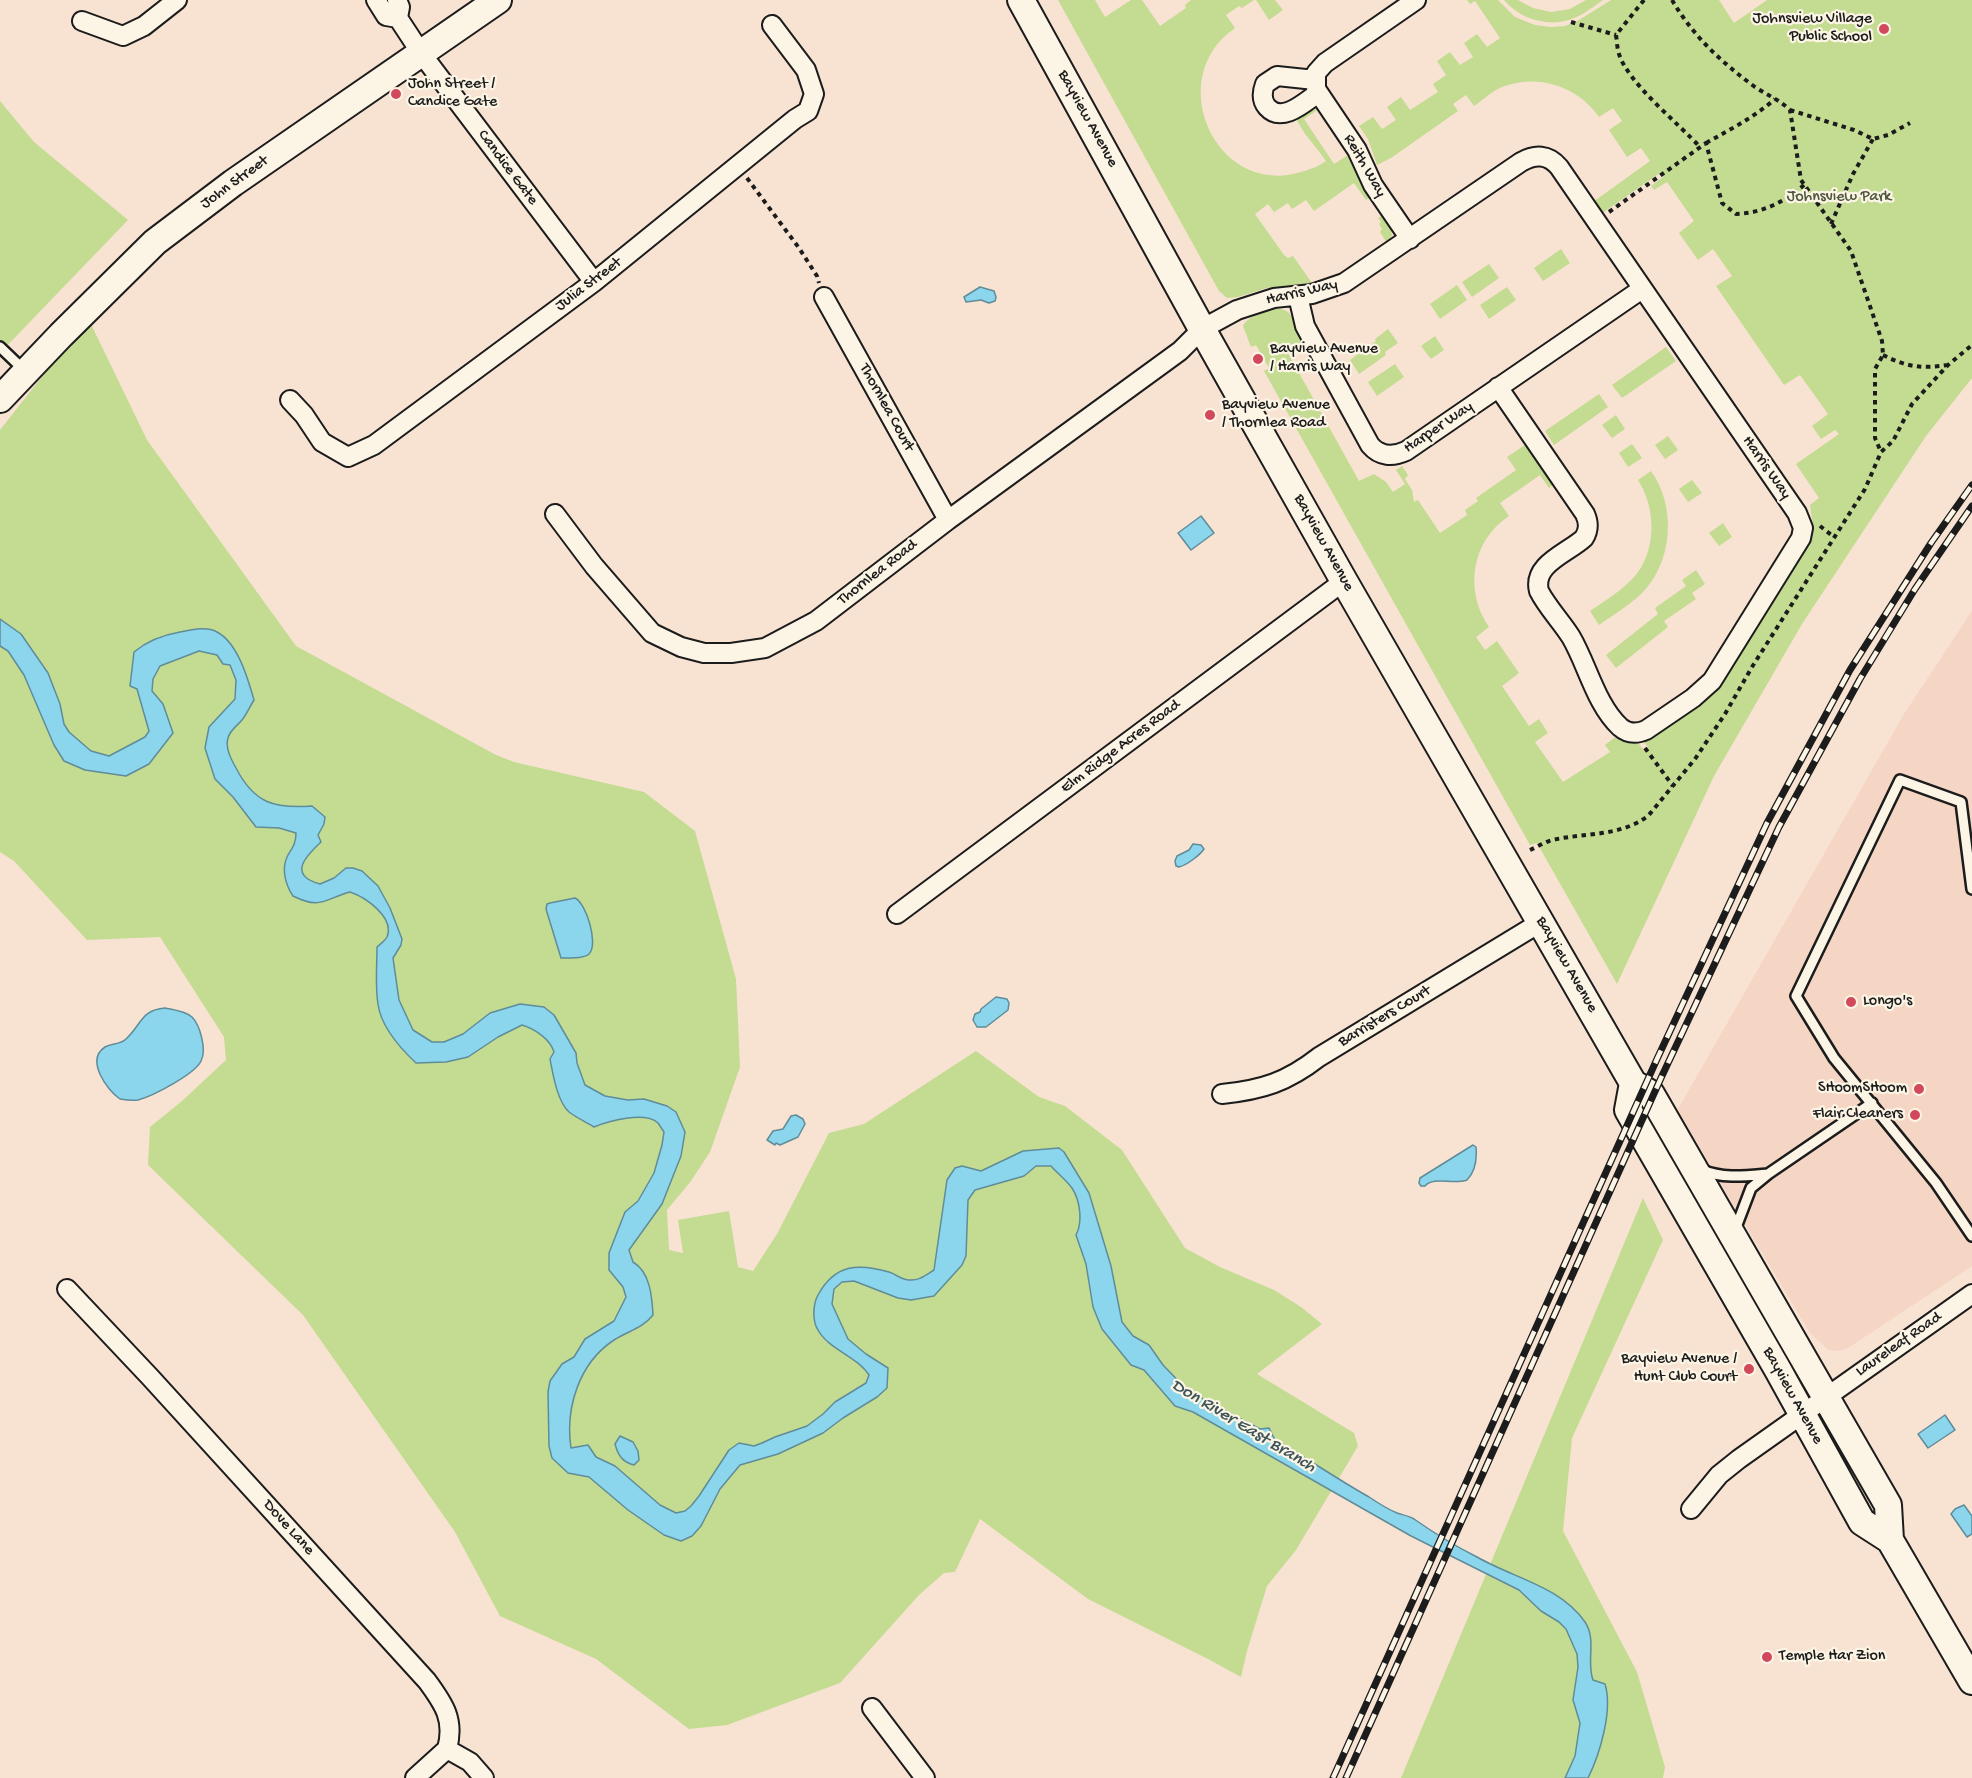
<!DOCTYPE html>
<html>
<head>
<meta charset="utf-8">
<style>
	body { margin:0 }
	canvas { display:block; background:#f8e2d2 }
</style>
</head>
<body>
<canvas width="1972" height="1778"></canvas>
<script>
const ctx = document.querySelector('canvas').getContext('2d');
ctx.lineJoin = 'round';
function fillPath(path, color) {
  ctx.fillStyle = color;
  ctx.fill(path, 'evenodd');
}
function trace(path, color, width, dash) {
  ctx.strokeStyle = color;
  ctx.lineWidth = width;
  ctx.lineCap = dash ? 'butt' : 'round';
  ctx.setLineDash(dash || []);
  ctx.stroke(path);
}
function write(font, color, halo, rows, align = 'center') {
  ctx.font = font + ' "Gochi Hand",sans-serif';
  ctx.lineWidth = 4.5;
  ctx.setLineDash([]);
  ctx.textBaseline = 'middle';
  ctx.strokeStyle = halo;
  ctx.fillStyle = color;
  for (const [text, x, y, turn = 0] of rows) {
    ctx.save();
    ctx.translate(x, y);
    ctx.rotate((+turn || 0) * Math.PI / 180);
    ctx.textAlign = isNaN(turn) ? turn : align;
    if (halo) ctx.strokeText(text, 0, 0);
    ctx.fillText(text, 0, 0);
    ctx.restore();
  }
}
const built = new Path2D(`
	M1972 611V1266L1848 1348 1838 1351 1829 1350 1810 1333 1677 1111 1904 714Z`);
const green = new Path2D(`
	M1058 0H1095L1105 17 1131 0H1142L1160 26 1186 8 1185 5 1191 0H1254L1242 8 1239 6 1226 15 1235 28C1162 78 1216 198 1301 172 1311 169 1318 167 1326 161 1315 145 1303 134 1296 118L1308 111 1319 109 1304 119 1334 164 1348 155 1361 185 1390 226 1392 235 1387 243 1380 232 1382 229 1379 224 1381 222 1378 218 1381 216 1369 198 1366 200 1354 183 1314 211 1306 200 1292 209 1288 203 1274 212 1268 204 1255 214 1284 255 1288 258 1293 256 1312 283 1267 288 1238 297 1227 298 1219 291Z
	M1256 0H1275L1283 10 1269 20Z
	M1467 0H1498L1515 17 1535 25 1551 27 1565 26 1579 20 1611 0H1719L1734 23 1767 0H1972V378L1926 436 1802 624 1714 776 1617 984 1537 843 1530 845 1264 371 1269 368 1256 345 1251 347 1243 326C1249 314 1278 302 1289 313 1296 320 1300 335 1304 344L1288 353 1359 481 1374 474 1386 482 1393 492 1405 484 1396 470 1402 466 1408 475 1405 479 1412 490 1414 502 1418 500 1440 533 1467 515 1465 510 1478 501 1476 498 1516 470 1507 457 1525 445 1553 485 1549 488 1540 475 1500 503 1509 516C1471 541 1464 591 1489 627L1476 637 1485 650 1497 641 1519 673 1502 686 1529 726 1539 719 1548 733 1535 742 1563 782 1610 752 1605 745 1615 737 1626 743H1638L1644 750 1648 747 1644 742C1674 725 1706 703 1727 676L1811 538 1813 526 1810 505 1819 498 1796 464 1839 434 1835 430 1821 439 1812 426 1828 414 1800 375 1784 385 1716 286 1732 276 1713 249 1698 260 1679 233 1694 221 1667 182 1654 190 1651 186 1663 177 1660 173 1601 214 1593 202 1650 161 1641 148 1627 157 1609 130 1622 121 1613 108 1599 117C1578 86 1537 73 1502 87 1492 91 1483 100 1474 106L1466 95 1453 104 1458 111 1391 158 1377 165 1368 139 1359 126 1373 117 1382 129 1396 120 1387 107 1401 97 1410 110 1438 92 1433 84 1446 75 1437 61 1450 52 1460 65 1473 57 1464 43 1477 34 1487 47 1500 38 1475 1 1470 4Z
	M1504 0H1518L1533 8 1551 12 1570 9 1586 0H1603C1592 8 1579 18 1565 21 1543 26 1518 17 1504 0Z
	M0 101 34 142 128 220 0 353Z
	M1561 249 1570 263 1543 281 1534 268Z
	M1489 264 1499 278 1472 297 1462 282Z
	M1457 285 1467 300 1440 319 1430 304Z
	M1507 287 1516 300 1489 319 1480 305Z
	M88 318 147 440 296 646 496 755 514 762 644 792 695 831 736 979 740 1067 710 1152 691 1181 667 1210 669 1250 683 1253 678 1220 729 1211 738 1267 753 1271 777 1234 829 1133 864 1124 976 1051 1039 1097 1065 1106 1122 1150 1185 1248 1220 1267 1274 1290 1301 1307 1322 1324 1257 1374 1354 1433 1358 1446 1296 1550 1267 1586 1247 1651 1241 1677 1208 1659 1088 1599 980 1519 955 1572 944 1573 919 1595 840 1683 727 1725 689 1729 596 1659 500 1616 455 1532 303 1315 148 1165 150 1127 182 1101 226 1060 224 1037 160 937 87 940 14 861 0 852V430Z
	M1388 329 1398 343 1385 352 1386 355 1359 374 1350 360 1376 341 1375 339Z
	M1435 336 1444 350 1431 359 1421 346Z
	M1666 347 1676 361 1622 398 1612 385Z
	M1395 364 1404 377 1377 396 1368 382Z
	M1599 394 1608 407 1554 445 1545 431Z
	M1616 415 1625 429 1612 438 1602 425Z
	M1668 436 1678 450 1665 459 1655 445Z
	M1632 444 1642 458 1628 467 1619 453Z
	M1651 471C1677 507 1673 564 1640 595 1628 606 1613 615 1599 625L1590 611C1603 602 1616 594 1627 584 1657 559 1658 511 1638 480Z
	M1692 480 1702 493 1688 502 1679 489Z
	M1723 523 1732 537 1719 546 1709 533Z
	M1696 570 1705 584 1692 593 1696 599 1664 621 1668 627 1616 668 1606 655 1658 614 1655 608 1686 586 1682 580Z
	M1643 1198 1663 1240 1572 1438 1563 1531 1637 1672 1665 1767 1663 1778H1401Z`);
const water = new Path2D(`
	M980 287 994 291 996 297 995 301 989 303 981 300 966 302 964 297Z
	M1201 516 1214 533 1191 550 1178 533Z
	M0 619 21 634 48 673 60 704 64 724 69 732 91 751 109 756 145 737 149 731 137 689 130 686 134 652C147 641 163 635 180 632 191 630 206 626 217 632 238 643 248 679 254 700 250 706 247 714 242 720 237 726 230 730 228 738 225 748 231 759 236 768 254 803 274 809 312 806L325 817 324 824 318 835 321 842C306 856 287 875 320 884L334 878 346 868H353L362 871 378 886 390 908 402 939 401 945 393 958 399 1000 413 1030 432 1042H444L463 1034 490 1013 520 1004 544 1007 554 1015 576 1053 577 1063 585 1085 605 1096 628 1100 644 1099 667 1106 676 1112 685 1132 681 1156 662 1204 629 1250 633 1262C650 1272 652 1296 653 1315 643 1328 628 1331 614 1340 579 1363 565 1408 571 1448L588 1445 596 1457 615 1466 660 1505 676 1513 685 1511 691 1506 699 1496 729 1450 739 1443 754 1446 762 1443 775 1437 807 1426 823 1414 835 1402 866 1383 869 1375C857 1356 829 1350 818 1330 812 1321 813 1304 818 1295 835 1264 858 1263 889 1272 896 1274 902 1280 909 1280 919 1281 926 1275 934 1270L947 1180 955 1168 962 1166 981 1171 1023 1151 1059 1148 1064 1152 1089 1193 1111 1266 1122 1322 1133 1336 1149 1345 1163 1365 1188 1391 1260 1429 1269 1428 1275 1440C1307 1458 1337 1479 1369 1497 1378 1503 1387 1509 1397 1513 1403 1515 1409 1516 1414 1519 1434 1533 1455 1546 1477 1557 1513 1578 1560 1586 1585 1622 1597 1640 1586 1661 1593 1680L1605 1684C1613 1710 1600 1754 1588 1778H1565L1575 1756 1580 1723 1573 1700 1578 1667 1577 1654 1566 1629 1559 1622 1541 1611 1519 1590 1411 1536 1193 1412 1175 1406 1144 1370 1131 1365 1102 1329 1093 1307 1086 1264 1076 1235C1083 1222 1080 1200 1072 1188 1066 1180 1057 1173 1051 1166H1036L1024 1176 975 1190 968 1200 966 1256 962 1265 934 1296 911 1300 898 1298 854 1281 842 1282 834 1289 832 1304 848 1339 866 1354 888 1368 887 1388 877 1397 843 1418 823 1433 778 1454 740 1465 720 1489 701 1526 692 1536 681 1541 664 1535 628 1510 589 1477 568 1473 552 1458 549 1446 548 1392 550 1381 562 1364 574 1357 585 1339 614 1321 626 1297 623 1287 609 1270V1253L625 1212 638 1201 654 1173 662 1145 664 1132C662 1129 660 1126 658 1123 645 1111 608 1121 594 1127 586 1122 577 1118 569 1112 557 1101 553 1074 550 1059L554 1052C550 1039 535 1029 522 1025L498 1037 468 1057 446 1062 416 1063C400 1048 381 1027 378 1004 375 986 377 966 377 947 380 944 385 941 387 937 395 917 365 897 350 892 324 899 321 910 293 896 285 884 281 868 288 855 293 847 296 843 296 833L279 828 256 827 233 797 215 779 205 748 209 727 235 699 236 680 230 665 223 664 217 655 199 651 160 666 153 679 152 691 163 704 173 733 149 764 126 776 85 770 64 761 54 745 24 675 8 651 0 646Z
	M1193 844 1201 845 1204 849C1200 855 1187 865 1179 867L1176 866 1175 861 1177 856 1189 850Z
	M575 898C586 903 599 944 589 954 584 959 568 958 561 958L546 909 547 904 550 903Z
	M996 997 1007 999 1009 1003 1008 1010 986 1027H977L973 1020 975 1014 980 1012 981 1009Z
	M165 1008C174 1010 185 1011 192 1017 200 1025 207 1050 201 1061 195 1074 153 1096 138 1100 132 1101 126 1100 120 1099 107 1090 85 1060 105 1047 112 1043 120 1045 126 1039 142 1024 141 1010 165 1008Z
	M796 1115 803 1119 805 1124 798 1137 780 1145 776 1143 775 1145 767 1140 773 1131 783 1129 791 1116Z
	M1473 1145 1476 1147C1477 1159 1475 1172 1467 1180 1452 1185 1434 1176 1425 1186H1421L1419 1183 1420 1178Z
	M1945 1415 1955 1430 1928 1448 1918 1434Z
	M620 1436 633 1442 638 1451 639 1460 634 1465C622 1462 618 1455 615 1444Z
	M1964 1505 1972 1516V1534L1967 1537 1951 1514 1955 1509Z`);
const path = new Path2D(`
	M1644 0 1616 35C1617 41 1617 48 1619 54 1628 83 1678 123 1700 147
	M1672 0C1693 36 1721 62 1755 87 1767 95 1780 100 1790 110L1801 180 1851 251 1882 341 1883 355 1875 369V438L1881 452
	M1571 22 1616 35
	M1790 110 1854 130 1873 139 1888 135 1910 123
	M1706 143C1731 129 1753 118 1775 99
	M747 178 799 248 817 276 819 283
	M1609 212 1706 143 1722 203 1736 214C1763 213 1784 202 1804 185
	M1831 224 1853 174 1873 139
	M1883 355C1907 367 1921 369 1948 365
	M1820 526 1834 537
	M1645 748 1673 786
	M1530 850C1539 846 1548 840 1557 839 1588 833 1621 836 1648 816L1695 759 1725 714 1752 667 1865 489 1881 452 1893 441 1912 404 1948 365 1972 345`);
const service = new Path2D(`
	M0 347 24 370
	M1972 889 1961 802 1900 780 1796 996 1834 1058 1936 1183 1972 1236
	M1702 1170C1723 1179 1745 1176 1768 1174
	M1735 1230 1751 1188 1768 1174 1872 1103`);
const minor = new Path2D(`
	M376 0 386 16 398 18
	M397 0 400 7 398 18 421 53 594 282
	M82 21 123 36 144 26 177 0
	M1315 80 1277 76 1265 84C1262 92 1261 100 1267 107 1282 124 1305 102 1318 93
	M1410 239 1373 185 1357 150 1316 89V73L1325 63 1416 0
	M1298 296 1305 326 1370 445C1380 457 1393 457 1406 451L1642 289
	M824 297 948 520
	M290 400 304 415 322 442 348 457 374 445 594 282 795 119 808 111 814 94 806 70 772 25
	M555 514 594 566 652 633 681 647 704 653H731L765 648 816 621 948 520 1180 351 1202 329 1237 310 1274 298 1312 294 1344 283 1521 162C1535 154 1548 154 1559 167L1797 513 1803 528 1801 538 1712 681 1693 698 1646 730C1637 734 1628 734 1620 727 1596 705 1587 664 1571 637 1561 621 1547 607 1539 591 1532 564 1568 553 1584 538 1589 530 1589 523 1585 514L1498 387
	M897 914 1344 581
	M1222 1094C1262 1090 1287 1082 1319 1057L1541 922
	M67 1289 150 1377 427 1681C444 1704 455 1720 447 1749L415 1778
	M1691 1509 1719 1475 1739 1459 1972 1294
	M872 1708 925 1778
	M447 1749 470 1762 484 1778`);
const secondary = new Path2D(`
	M1021 0 1202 329 1344 581 1633 1083 1651 1094 1888 1505 1890 1540
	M0 399 61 335 155 242 233 183 498 0
	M1633 1083 1628 1110 1778 1370 1862 1522 1890 1540 1972 1681`);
const rail = new Path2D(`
	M1333 1778 1657 1059 1767 823 1850 670 1931 543 1972 485
	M1346 1778 1661 1078 1779 827 1860 679 1915 589 1972 506`);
const markers = [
	[1884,29,6,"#d1495b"],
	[396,94,6,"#d1495b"],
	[1258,359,6,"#d1495b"],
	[1210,415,6,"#d1495b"],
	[1851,1002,6,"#d1495b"],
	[1919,1089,6,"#d1495b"],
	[1915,1115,6,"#d1495b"],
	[1749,1369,6,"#d1495b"],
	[1767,1657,6,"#d1495b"]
];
const poiNames = [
	["Johnsview Village",1872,20,"right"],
	["Public School",1872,38,"right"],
	["John Street /",408,85],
	["Candice Gate",408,103],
	["Bayview Avenue",1270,350],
	["/ Harris Way",1270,368],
	["Bayview Avenue",1222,406],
	["/ Thornlea Road",1222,424],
	["Longo's",1863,1002],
	["SHoomSHoom",1907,1089,"right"],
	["Flair Cleaners",1903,1115,"right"],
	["Bayview Avenue /",1737,1360,"right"],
	["Hunt Club Court",1737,1378,"right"],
	["Temple Har Zion",1779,1657]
];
const streetNames = [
	["Bayview Avenue",1087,119,61],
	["Reith Way",1364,166,60],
	["Candice Gate",507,168,53],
	["John Street",235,183,-36],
	["Julia Street",589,285,-37],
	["Harris Way",1302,293,-13],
	["Thornlea Court",886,408,61],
	["Harper Way",1439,428,-34],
	["Harris Way",1766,468,55],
	["Bayview Avenue",1323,543,61],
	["Thornlea Road",878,573,-38],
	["Elm Ridge Acres Road",1121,747,-37],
	["Bayview Avenue",1566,965,60],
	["Barristers Court",1385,1017,-31],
	["Laureleaf Road",1899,1345,-35],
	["Bayview Avenue",1792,1396,61],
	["Dove Lane",288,1528,48]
];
const parkNames = [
	["Johnsview Park",1839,198]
];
const waterNames = [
	["Don River East Branch",1243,1427,31]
];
fillPath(built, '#f5d5c4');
fillPath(green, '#c3dc92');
fillPath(water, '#8cd6ed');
trace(water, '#5f8c99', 1.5);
trace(service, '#1c1c1c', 14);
trace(minor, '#1c1c1c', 22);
trace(secondary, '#1c1c1c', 30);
trace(path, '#1c1c1c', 4, [4.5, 4.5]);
trace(service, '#fcf5e5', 9);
trace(minor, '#fcf5e5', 18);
trace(secondary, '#fcf5e5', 26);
trace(rail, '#1c1c1c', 7);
trace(rail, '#fcf5e5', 4.5, [14]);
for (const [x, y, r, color] of markers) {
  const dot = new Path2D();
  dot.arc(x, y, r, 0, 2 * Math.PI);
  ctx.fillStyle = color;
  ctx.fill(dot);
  trace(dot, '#fcf5e5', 2);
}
write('16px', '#1c1c1c', '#fcf5e5', poiNames, 'left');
write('16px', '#1c1c1c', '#fcf5e5', streetNames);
write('16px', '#4e563f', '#fcf5e5', parkNames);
write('italic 18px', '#3e545b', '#fcf5e5', waterNames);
</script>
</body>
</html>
